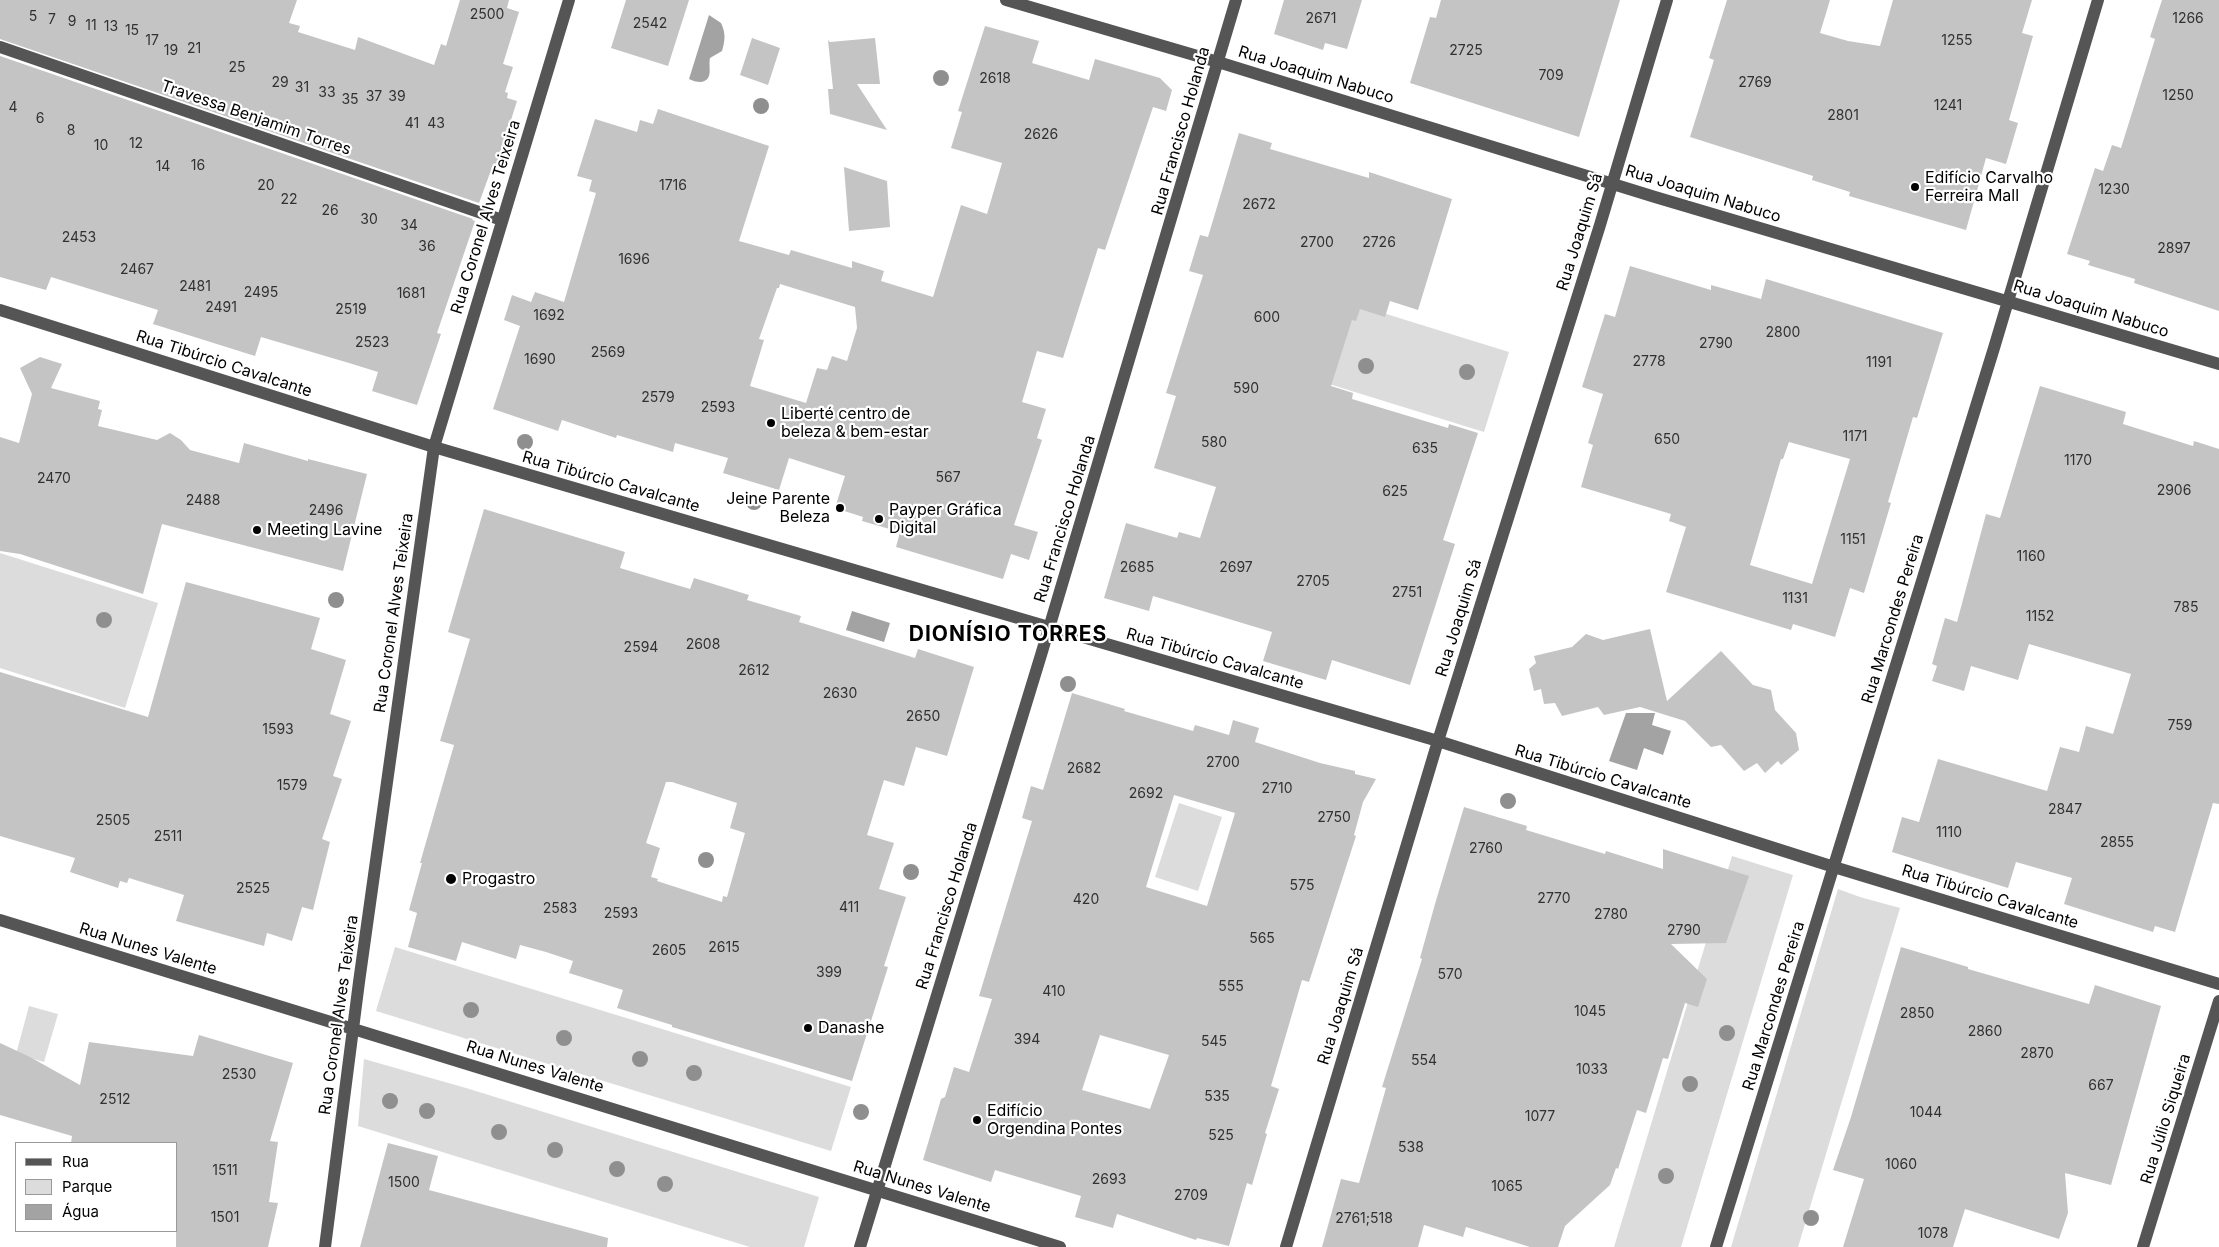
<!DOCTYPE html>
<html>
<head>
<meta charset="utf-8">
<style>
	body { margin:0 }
	#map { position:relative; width:2219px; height:1247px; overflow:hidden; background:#fff; font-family:Inter,sans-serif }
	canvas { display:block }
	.legend { position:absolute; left:15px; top:1142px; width:162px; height:90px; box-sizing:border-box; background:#fff; border:1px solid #999; margin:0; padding:6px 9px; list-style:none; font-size:15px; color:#000 }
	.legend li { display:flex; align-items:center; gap:10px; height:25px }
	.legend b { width:25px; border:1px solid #999 }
</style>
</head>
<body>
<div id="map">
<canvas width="2219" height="1247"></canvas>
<ul class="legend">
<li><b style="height:6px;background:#555"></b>Rua</li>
<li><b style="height:14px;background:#dcdcdc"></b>Parque</li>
<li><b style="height:14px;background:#a3a3a3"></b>Água</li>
</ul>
</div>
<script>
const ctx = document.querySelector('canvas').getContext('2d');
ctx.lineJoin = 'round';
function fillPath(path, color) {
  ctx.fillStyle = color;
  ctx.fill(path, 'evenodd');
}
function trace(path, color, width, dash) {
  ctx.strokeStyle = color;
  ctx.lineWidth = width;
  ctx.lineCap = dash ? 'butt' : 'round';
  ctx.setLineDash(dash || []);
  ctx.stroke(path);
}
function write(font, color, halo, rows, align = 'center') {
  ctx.font = font + ' Inter,sans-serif';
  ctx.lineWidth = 4.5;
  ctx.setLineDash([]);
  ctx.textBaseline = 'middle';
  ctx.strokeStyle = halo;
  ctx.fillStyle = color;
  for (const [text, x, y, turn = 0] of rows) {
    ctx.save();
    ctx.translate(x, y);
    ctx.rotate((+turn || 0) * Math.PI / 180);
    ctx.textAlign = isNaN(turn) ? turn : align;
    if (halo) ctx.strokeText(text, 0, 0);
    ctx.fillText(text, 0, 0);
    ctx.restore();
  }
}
const green = new Path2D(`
	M1354 304 1509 352 1484 432 1329 384Z
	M0 553 158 603 125 708 0 668Z
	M1179 803 1222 817 1198 891 1155 877Z
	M1732 856 1793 875 1681 1247H1614Z
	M1838 889 1860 897 1900 908 1798 1247H1731Z
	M395 947 851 1087 831 1151 376 1011Z
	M29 1006 58 1014 44 1062 16 1054Z
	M364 1059 466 1088 819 1197 804 1247H750L358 1126Z`);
const water = new Path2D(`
	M709 15 721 23C726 33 725 41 722 51L710 58C708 67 714 80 701 82 696 82 693 81 689 79Z
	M852 611 890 623 884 642 846 630Z
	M1626 713H1655L1652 725 1671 731 1663 755 1644 748 1637 770 1609 761Z`);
const building = new Path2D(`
	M0 0H297L289 23 300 26 298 32 355 50 358 37 434 65 441 44 446 46 460 0H509L507 8 519 12 503 64 513 67 505 92 508 93 507 98 517 101 494 174 490 173 479 203 0 39Z
	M626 0H689L668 66 611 48Z
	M1284 0H1362L1347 49 1325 43 1323 50 1274 34Z
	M1441 0H1620L1579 137 1410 83 1430 17 1436 18Z
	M1727 0H1830L1820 33 1848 41 1880 46 1893 0H2032L2022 33 2033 36 2009 120 2018 123 2006 164 1986 158 1966 230 1849 196 1850 192 1812 180 1813 176 1690 137 1714 60 1709 58Z
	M2162 0H2219V311L2134 283 2135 279 2088 265 2090 261 2067 254 2095 168 2103 171 2112 145 2121 148 2155 39 2150 37Z
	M985 26 1039 41 1032 63 1089 80 1095 59 1160 78 1172 90 1166 111 1153 107 1105 250 1098 248 1063 358 1037 351 1022 402 1046 409 1037 438 1042 440 1014 525 1038 532 1029 560 1011 554 1003 579 896 547 900 532 862 521 863 517 835 508 845 476 789 458 779 490 723 473 728 458 675 443 673 452 617 435 616 438 562 420 558 431 493 409 520 326 504 320 512 295 531 302 535 292 564 302 596 193 589 191 592 180 577 176 595 119 637 132 640 120 653 124 658 109 769 146 739 241 789 255 791 250 852 268V261L884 271 881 281 933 297 961 205 987 214 1002 163 951 148 962 112 958 111ZM780 284 855 307 857 328 847 361 832 356 827 370 817 368 806 403 750 386 764 340 759 339 777 288H779Z
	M752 38 780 48 768 85 740 75Z
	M875 38 880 84H857L887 130 830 114 828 89H833L828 40 830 42Z
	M0 56 473 219 472 220 475 221 437 333 441 334 417 405 372 391 378 372 349 363 261 337 255 356 153 324 158 310 51 277 46 290 0 277Z
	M1239 133 1272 143 1270 149 1369 178V172L1452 199 1418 310 1390 301 1385 317 1360 309 1356 321 1352 320 1331 386 1353 393 1352 399 1448 428 1449 424 1478 433 1443 540 1455 544 1410 685 1332 660 1326 680 1263 661 1272 632 1153 596 1149 611 1104 598 1126 523 1177 538 1179 532 1200 538 1216 487 1154 468 1176 396 1166 393 1203 275 1189 271 1200 235 1208 237Z
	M844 167 887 181 890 227 849 231Z
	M1630 266 1711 290V285L1761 299 1766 279 1943 333 1917 418 1913 417 1888 502 1891 503 1864 593 1850 588 1835 637 1793 624 1791 630 1666 592 1686 527 1669 521 1671 514 1581 487 1593 445 1588 443 1603 394 1582 387 1605 314 1615 317ZM1789 442 1850 459 1812 584 1750 565 1781 459H1783Z
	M40 357 62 364 51 388 100 401 98 409 102 410 98 426 157 440 170 433 181 440 190 450 239 463 244 443 308 461V459L367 474 343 571 162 524 143 594 20 554 0 551V437L19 443 32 394 20 368Z
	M2040 386 2126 412 2123 424 2193 446 2194 441 2219 449V804L2213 803 2175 932 2155 926 2153 932 2064 904 2072 878 2016 862 2008 888 1892 852 1902 817 1919 822 1938 759 2047 791 2060 747 2079 752 2086 726 2113 734 2131 674 2029 644 2018 680 1971 666 1964 691 1932 681 1937 666 1932 664 1945 618 1957 622 1986 514 2000 518Z
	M484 509 625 552 620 568 690 589 694 578 749 595 747 600 801 616 799 622 915 658 918 649 974 667 947 756 916 747 904 786 884 780 867 835 894 843 879 889 906 897 884 966 888 967 852 1081 672 1027V1025L617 1008 623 990 569 973 573 961 546 952 520 945 516 959 462 942 456 961 408 947 417 913 409 910 422 863H420L454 745 440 741 470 639 448 632ZM666 782H672L737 803 730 828 745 833 727 897 723 896 722 902 657 881 658 879 651 877 660 848 646 843Z
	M186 582 320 618 311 649 346 660 330 714 351 721 333 776 342 779 322 839 330 842 313 910 302 907 292 941 267 933 264 946 176 921 184 895 129 878 127 883 120 881 118 888 70 872 75 858 0 836V672L148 717Z
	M1650 629 1667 701 1721 651 1753 685 1771 690 1775 710 1796 733 1799 750 1781 765 1778 761 1765 773 1757 763 1744 771 1721 745 1711 747 1685 721 1640 707 1604 715 1598 707 1562 716 1555 703 1544 704 1541 689 1534 691 1529 669 1536 663 1534 656 1572 647 1586 634 1603 640Z
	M1072 693 1125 709 1124 711 1193 731 1195 725 1229 735 1233 720 1259 728 1255 742 1320 763 1355 771V774L1376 779 1363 802 1354 835 1356 836 1309 982 1302 980 1271 1086 1279 1089 1265 1133 1267 1134 1252 1185 1247 1183 1229 1246 1197 1238 1196 1240 1117 1214 1113 1228 1075 1217 1081 1196 995 1170 991 1182 923 1160 941 1099 945 1097 954 1067 969 1072 992 999 979 996 1032 821 1022 818 1031 786 1043 790ZM1174 795 1235 813 1207 906 1146 887ZM1100 1035 1169 1055 1150 1109 1082 1090Z
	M1464 807 1527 826 1526 830 1605 854 1606 851 1663 869V849L1749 876 1726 943 1671 944 1707 979 1698 1007 1685 1003 1668 1059 1663 1058 1646 1113 1637 1110 1618 1169 1616 1168 1610 1185 1565 1226 1558 1247H1530L1466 1227 1463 1237 1424 1225 1418 1247H1322L1341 1179 1359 1183 1386 1088 1382 1087 1422 959 1420 958 1435 904Z
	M1901 947 1968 967V969L2089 1004 2095 985 2161 1006 2111 1185 2065 1173 2068 1213 2059 1239 1965 1209 1953 1247H1843L1864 1179 1833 1170 1851 1117Z
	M199 1035 293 1063 270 1141 278 1142 269 1202 278 1203 268 1247H176V1143H71L72 1136 0 1115V1043L30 1057 80 1085 89 1042 193 1056Z
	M388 1143 438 1156 429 1190 608 1238 607 1247H360Z`);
const minor = new Path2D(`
	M1006 0 1218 62 1655 197 2219 364
	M0 47 502 220
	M0 310 434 447 1438 741 1834 867 2219 984
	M0 920 1060 1247
	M325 1247 359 982 434 447 569 0
	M860 1247 1041 655 1236 0
	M1286 1247 1438 741 1600 225 1667 0
	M1716 1247 1994 348 2098 0
	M2143 1247 2219 1001`);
const trees = [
	[941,78],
	[761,106],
	[1366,366],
	[1467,372],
	[525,442],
	[754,502],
	[336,600],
	[104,620],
	[1068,684],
	[1508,801],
	[706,860],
	[911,872],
	[471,1010],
	[1727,1033],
	[564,1038],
	[640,1059],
	[694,1073],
	[1690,1084],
	[390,1101],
	[427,1111],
	[861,1112],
	[499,1132],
	[555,1150],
	[617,1169],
	[1666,1176],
	[665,1184],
	[1811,1218]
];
const markers = [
	[1915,187,5,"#000"],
	[771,423,5,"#000"],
	[840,508,5,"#000"],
	[879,519,5,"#000"],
	[257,530,5,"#000"],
	[451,879,6,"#000"],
	[808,1028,5,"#000"],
	[977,1120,5,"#000"]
];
const numberNames = [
	["2500",487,15],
	["5",33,17],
	["2671",1321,19],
	["1266",2188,19],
	["7",52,20],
	["9",72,22],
	["2542",650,24],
	["11",91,26],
	["13",111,27],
	["15",132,31],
	["17",152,41],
	["1255",1957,41],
	["21",194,49],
	["19",171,51],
	["2725",1466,51],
	["25",237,68],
	["709",1551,76],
	["2618",995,79],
	["29",280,83],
	["2769",1755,83],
	["31",302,88],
	["33",327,93],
	["1250",2178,96],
	["37",374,97],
	["39",397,97],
	["35",350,100],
	["1241",1948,106],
	["4",13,108],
	["2801",1843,116],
	["6",40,119],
	["41",412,124],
	["43",436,124],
	["8",71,131],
	["2626",1041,135],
	["12",136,144],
	["10",101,146],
	["16",198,166],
	["14",163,167],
	["20",266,186],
	["1716",673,186],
	["1230",2114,190],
	["22",289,200],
	["2672",1259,205],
	["26",330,211],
	["30",369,220],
	["34",409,226],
	["2453",79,238],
	["2700",1317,243],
	["2726",1379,243],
	["36",427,247],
	["2897",2174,249],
	["1696",634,260],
	["2467",137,270],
	["2481",195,287],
	["2495",261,293],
	["1681",411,294],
	["2491",221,308],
	["2519",351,310],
	["1692",549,316],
	["600",1267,318],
	["2800",1783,333],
	["2523",372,343],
	["2790",1716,344],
	["2569",608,353],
	["1690",540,360],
	["2778",1649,362],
	["1191",1879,363],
	["590",1246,389],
	["2579",658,398],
	["2593",718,408],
	["1171",1855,437],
	["650",1667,440],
	["580",1214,443],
	["635",1425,449],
	["1170",2078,461],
	["567",948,478],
	["2470",54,479],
	["2906",2174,491],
	["625",1395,492],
	["2488",203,501],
	["2496",326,511],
	["1151",1853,540],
	["1160",2031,557],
	["2685",1137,568],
	["2697",1236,568],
	["2705",1313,582],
	["2751",1407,593],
	["1131",1795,599],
	["785",2186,608],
	["1152",2040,617],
	["2608",703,645],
	["2594",641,648],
	["2612",754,671],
	["2630",840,694],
	["2650",923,717],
	["759",2180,726],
	["1593",278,730],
	["2700",1223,763],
	["2682",1084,769],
	["1579",292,786],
	["2710",1277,789],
	["2692",1146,794],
	["2847",2065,810],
	["2750",1334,818],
	["2505",113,821],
	["1110",1949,833],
	["2511",168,837],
	["2855",2117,843],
	["2760",1486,849],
	["575",1302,886],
	["2525",253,889],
	["2770",1554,899],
	["420",1086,900],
	["411",849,908],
	["2583",560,909],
	["2593",621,914],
	["2780",1611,915],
	["2790",1684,931],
	["565",1262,939],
	["2615",724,948],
	["2605",669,951],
	["399",829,973],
	["570",1450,975],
	["555",1231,987],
	["410",1054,992],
	["1045",1590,1012],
	["2850",1917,1014],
	["2860",1985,1032],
	["394",1027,1040],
	["545",1214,1042],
	["2870",2037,1054],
	["554",1424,1061],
	["1033",1592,1070],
	["2530",239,1075],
	["667",2101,1086],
	["535",1217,1097],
	["2512",115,1100],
	["1044",1926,1113],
	["1077",1540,1117],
	["525",1221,1136],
	["538",1411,1148],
	["1060",1901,1165],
	["1511",225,1171],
	["2693",1109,1180],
	["1500",404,1183],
	["1065",1507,1187],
	["2709",1191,1196],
	["1501",225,1218],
	["2761;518",1364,1219],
	["1078",1933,1234]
];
const streetNames = [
	["Rua Joaquim Nabuco",1316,75,17],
	["Travessa Benjamim Torres",256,118,19],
	["Rua Francisco Holanda",1181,131,-74],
	["Rua Joaquim Nabuco",1703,194,17],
	["Rua Coronel Alves Teixeira",486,217,-73],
	["Rua Joaquim Sá",1580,232,-73],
	["Rua Joaquim Nabuco",2091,309,17],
	["Rua Tibúrcio Cavalcante",224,364,18],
	["Rua Tibúrcio Cavalcante",611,482,16],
	["Rua Francisco Holanda",1065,519,-73],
	["Rua Coronel Alves Teixeira",394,613,-82],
	["Rua Joaquim Sá",1459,618,-73],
	["Rua Marcondes Pereira",1893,619,-73],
	["Rua Tibúrcio Cavalcante",1215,659,16],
	["Rua Tibúrcio Cavalcante",1603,777,17],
	["Rua Tibúrcio Cavalcante",1990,897,17],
	["Rua Francisco Holanda",947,906,-73],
	["Rua Nunes Valente",148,949,17],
	["Rua Joaquim Sá",1341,1006,-73],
	["Rua Marcondes Pereira",1774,1006,-73],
	["Rua Coronel Alves Teixeira",339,1015,-82],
	["Rua Nunes Valente",535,1067,17],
	["Rua Júlio Siqueira",2166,1119,-73],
	["Rua Nunes Valente",922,1187,17]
];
const poiNames = [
	["Edifício Carvalho",1925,178],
	["Ferreira Mall",1925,196],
	["Liberté centro de",781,414],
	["beleza & bem-estar",781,432],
	["Jeine Parente",830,499,"right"],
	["Beleza",830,517,"right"],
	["Payper Gráfica",889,510],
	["Digital",889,528],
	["Meeting Lavine",267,530],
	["Progastro",462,879],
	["Danashe",818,1028],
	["Edifício",987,1111],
	["Orgendina Pontes",987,1129]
];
const districtNames = [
	["DIONÍSIO TORRES",1008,635]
];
fillPath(green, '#dcdcdc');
fillPath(water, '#a3a3a3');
fillPath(building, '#c4c4c4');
trace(minor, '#555', 12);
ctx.fillStyle = '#8f8f8f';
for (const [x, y] of trees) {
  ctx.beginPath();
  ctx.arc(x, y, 8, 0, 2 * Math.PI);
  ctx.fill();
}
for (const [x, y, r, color] of markers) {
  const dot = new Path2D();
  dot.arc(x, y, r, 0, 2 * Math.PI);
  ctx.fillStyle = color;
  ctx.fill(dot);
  trace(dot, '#fff', 2);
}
write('14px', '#313131', null, numberNames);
write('16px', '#000', '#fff', streetNames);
write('16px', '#000', '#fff', poiNames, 'left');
ctx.letterSpacing = '1px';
write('bold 21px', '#000', '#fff', districtNames);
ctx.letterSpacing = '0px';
</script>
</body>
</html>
